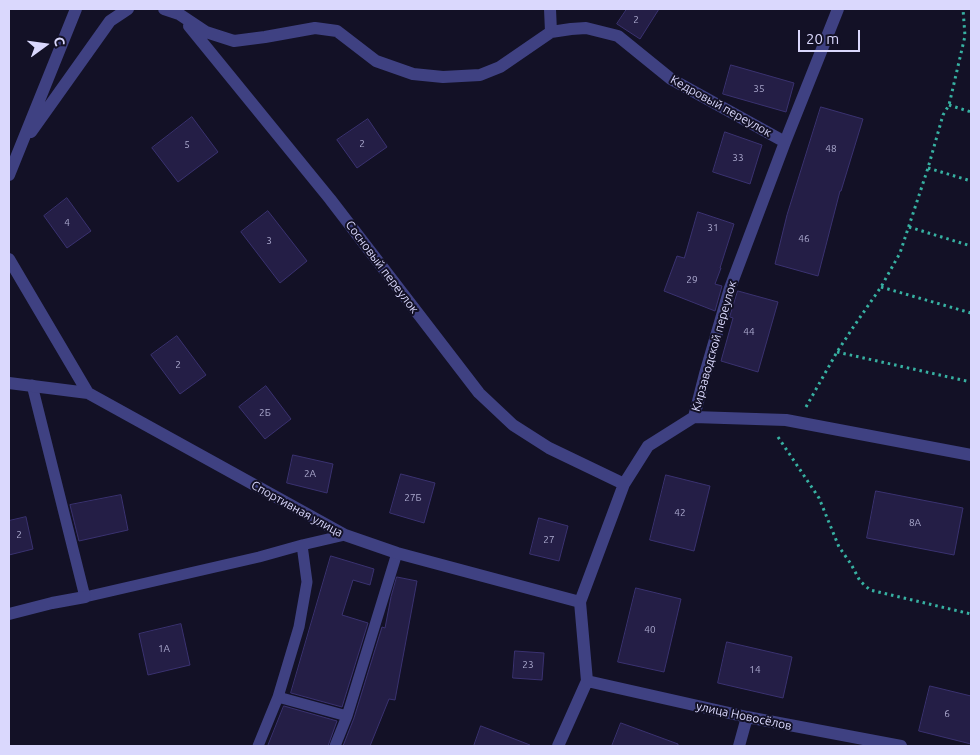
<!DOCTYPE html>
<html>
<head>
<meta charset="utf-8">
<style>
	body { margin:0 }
	#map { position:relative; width:980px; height:755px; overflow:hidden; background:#131126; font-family:Ubuntu,sans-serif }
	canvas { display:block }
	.frame { position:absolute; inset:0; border:10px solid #dad8fd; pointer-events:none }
	.north { position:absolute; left:20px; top:20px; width:50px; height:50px; -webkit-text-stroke:4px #131126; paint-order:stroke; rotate:76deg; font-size:14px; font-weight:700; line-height:20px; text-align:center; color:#dad8fd }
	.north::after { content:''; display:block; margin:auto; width:18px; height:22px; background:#dad8fd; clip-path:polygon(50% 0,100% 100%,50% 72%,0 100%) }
	.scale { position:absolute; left:798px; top:30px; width:62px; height:22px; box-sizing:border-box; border:2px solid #dad8fd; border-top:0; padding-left:6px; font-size:15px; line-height:18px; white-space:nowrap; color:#dad8fd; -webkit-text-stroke:4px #131126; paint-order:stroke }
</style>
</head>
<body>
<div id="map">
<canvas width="980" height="755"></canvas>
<div class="frame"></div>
<div class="north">С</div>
<div class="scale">20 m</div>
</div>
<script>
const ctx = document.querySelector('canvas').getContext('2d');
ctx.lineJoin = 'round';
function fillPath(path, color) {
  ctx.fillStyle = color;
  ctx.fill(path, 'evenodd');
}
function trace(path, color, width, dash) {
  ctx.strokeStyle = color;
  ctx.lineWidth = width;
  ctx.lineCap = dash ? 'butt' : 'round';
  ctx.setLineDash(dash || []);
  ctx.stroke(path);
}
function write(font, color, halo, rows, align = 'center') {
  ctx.font = font + ' Ubuntu,sans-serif';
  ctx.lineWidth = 4;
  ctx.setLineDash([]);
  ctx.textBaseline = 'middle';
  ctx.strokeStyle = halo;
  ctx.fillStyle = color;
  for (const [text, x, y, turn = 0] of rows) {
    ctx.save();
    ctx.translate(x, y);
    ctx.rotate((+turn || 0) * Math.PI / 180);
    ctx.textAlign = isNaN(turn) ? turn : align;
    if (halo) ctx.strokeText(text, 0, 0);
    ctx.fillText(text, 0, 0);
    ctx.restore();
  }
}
const building = new Path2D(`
	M627 9H659L640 39 617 24Z
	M731 65 794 83 786 112 723 94Z
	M821 107 863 119 841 191H840L818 276 775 264 787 215Z
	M192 117 218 152 178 182 152 148Z
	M368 119 387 147 357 168 337 140Z
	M725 132 762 145 750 184 713 172Z
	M67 198 91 231 67 248 44 216Z
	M268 211 307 261 280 283 241 232Z
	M698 212 734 224 720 268H721L715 284 722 286 715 311 664 291 677 256 684 258Z
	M738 291 778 302 758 372 721 361 733 318 730 317Z
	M177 336 206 375 180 394 151 355Z
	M266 386 291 419 265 439 239 407Z
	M293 455 333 464 327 493 287 483Z
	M401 474 435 483 424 523 390 513Z
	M666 475 710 486 694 551 650 540Z
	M876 491 963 508 954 555 867 538Z
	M121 495 128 530 79 541 70 505Z
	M26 517 33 549 9 555V521Z
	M539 518 568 526 559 561 530 554Z
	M331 556 374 569 370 585 353 580 342 615 368 623 342 707 291 693Z
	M397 577 417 581 395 700 389 699 370 746H343L354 718 382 627 385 628 391 597Z
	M636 588 681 599 664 672 618 662Z
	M181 624 190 665 148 675 139 634Z
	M727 642 792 657 783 698 718 683Z
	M515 651 544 653 542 680 513 678Z
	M930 686 971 696V744L919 731Z
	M284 706 337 721 328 746H268Z
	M621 723 678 744V746H612Z
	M481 726 530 745V746H474Z`);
const path = new Path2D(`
	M949 105 971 112
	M928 168 971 181
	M909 227 971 246
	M881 287 971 313
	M837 352 971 382
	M806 407 837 352 854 326 881 287 900 253 928 168 943 115 949 105 965 36 963 9
	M778 437 819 498 839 547 851 564 860 581 870 590 971 614`);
const lane = new Path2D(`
	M32 385 85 597 259 557 302 545 345 535
	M278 697 299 627 307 582 302 545
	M258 746 278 697 347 716
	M335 746 347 716 397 553`);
const street = new Path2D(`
	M164 9 179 14 206 32 234 41 265 37 315 28 337 31 376 61 413 74 443 77 480 75 500 67 551 32 571 29 586 28 618 36 671 79 785 142
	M550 9 551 32
	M189 26 330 199 479 393 513 425 549 448 624 484
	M31 132 110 21 128 9
	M9 175 76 9
	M9 259 88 393
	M9 383 88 393 345 535 397 553 580 602
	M694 417 786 420 971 455
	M9 614 52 603 85 597
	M587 681 747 717 901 746
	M558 746 587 681 580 602 624 484 648 446 694 417 705 374 730 288 785 142 838 9
	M739 746 747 717`);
const numberNames = [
	["2",636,20],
	["35",759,89],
	["2",362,144],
	["5",187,145],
	["48",831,149],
	["33",738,158],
	["4",67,223],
	["31",713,228],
	["46",804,239],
	["3",269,241],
	["29",692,280],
	["44",749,332],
	["2",178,365],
	["2Б",265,413],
	["2А",310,474],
	["27Б",413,498],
	["42",680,513],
	["8А",915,523],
	["2",19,535],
	["27",549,540],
	["40",650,630],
	["1А",164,649],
	["23",528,665],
	["14",755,670],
	["6",947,714]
];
const streetNames = [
	["Кедровый переулок",721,106,29],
	["Сосновый переулок",382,267,53],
	["Кирзаводской переулок",714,346,-74],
	["Спортивная улица",297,509,29],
	["улица Новосёлов",744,716,12]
];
fillPath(building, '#241e46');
trace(building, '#3a3270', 1);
trace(path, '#37b1a2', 3, [2.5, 4]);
trace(lane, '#3f4182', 11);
trace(street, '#3f4182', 12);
write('10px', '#acaacf', null, numberNames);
write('12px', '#dad8fd', '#131126', streetNames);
</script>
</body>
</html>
